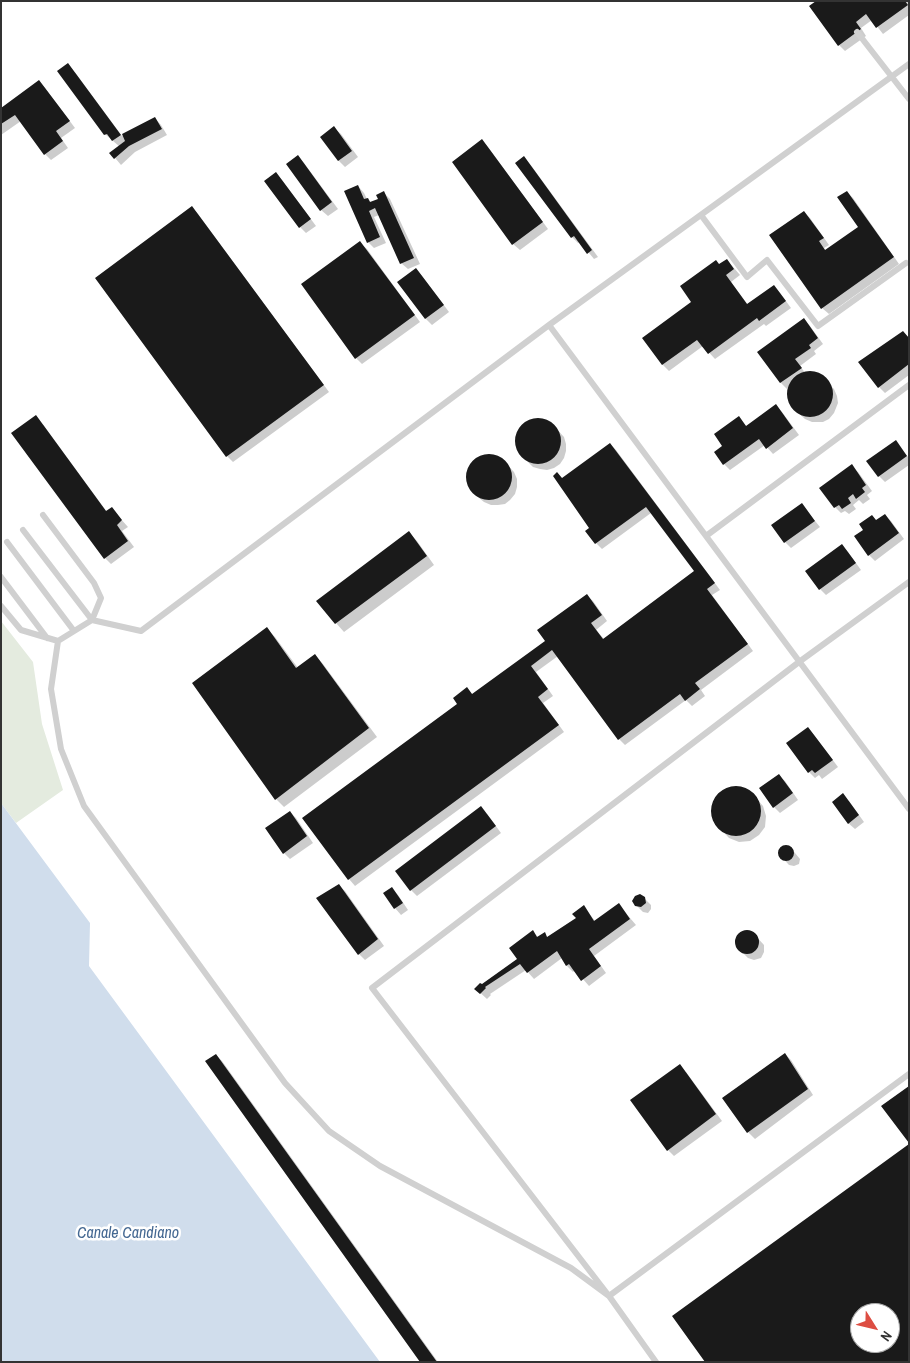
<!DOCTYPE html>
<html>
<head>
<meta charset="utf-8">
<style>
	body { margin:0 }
	#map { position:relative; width:910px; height:1363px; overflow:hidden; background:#fff; font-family:"Archivo Narrow",sans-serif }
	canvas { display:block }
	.frame { position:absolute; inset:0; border:2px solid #333; pointer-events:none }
	.north { position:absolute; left:850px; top:1303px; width:50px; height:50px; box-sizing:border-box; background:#fff; border:1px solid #adadad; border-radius:50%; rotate:126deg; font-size:14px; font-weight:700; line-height:20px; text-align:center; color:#333 }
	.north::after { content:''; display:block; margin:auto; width:18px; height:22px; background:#dd4d42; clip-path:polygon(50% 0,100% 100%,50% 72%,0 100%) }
</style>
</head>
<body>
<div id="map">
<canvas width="910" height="1363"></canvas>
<div class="frame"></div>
<div class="north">N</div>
</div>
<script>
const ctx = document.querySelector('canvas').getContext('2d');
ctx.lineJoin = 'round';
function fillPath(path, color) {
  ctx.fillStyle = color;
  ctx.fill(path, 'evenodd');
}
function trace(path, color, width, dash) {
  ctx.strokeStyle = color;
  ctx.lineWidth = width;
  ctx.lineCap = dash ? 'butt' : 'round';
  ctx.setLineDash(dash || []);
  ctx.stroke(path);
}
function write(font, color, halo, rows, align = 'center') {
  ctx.font = font + ' "Archivo Narrow",sans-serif';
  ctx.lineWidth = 5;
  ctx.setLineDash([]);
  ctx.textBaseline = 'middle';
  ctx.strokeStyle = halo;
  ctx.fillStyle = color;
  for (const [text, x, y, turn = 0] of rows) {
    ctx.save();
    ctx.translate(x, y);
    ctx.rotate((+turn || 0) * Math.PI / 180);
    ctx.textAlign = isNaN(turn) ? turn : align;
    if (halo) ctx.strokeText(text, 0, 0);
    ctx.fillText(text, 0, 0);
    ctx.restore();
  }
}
const green = new Path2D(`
	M1 621 33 662 42 724 63 790 16 823 1 803Z`);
const water = new Path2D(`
	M1 803 90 923 89 966 380 1362H1Z`);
const shadow = new Path2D(`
	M818 1H909V15L883 34 872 20 861 28 866 36 845 51 839 45Z
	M74 71 122 136 155 118 161 125 167 135 135 152 121 165 111 153 120 147 105 134Z
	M39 82 45 88 75 128 61 138 68 148 51 160 45 154 21 121 1 135V109Z
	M334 128 341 134 358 157 345 167 339 161 322 138Z
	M482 141 488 147 548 229 520 250 513 244 453 162Z
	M298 157 304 163 338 209 328 216 321 210 288 164Z
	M530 164 598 257 594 259 580 242 578 243 572 237Z
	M276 174 282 180 316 226 306 233 300 227Z
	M358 186 364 193 367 199 372 203 379 199 384 193 390 199 420 264 408 269 401 263 379 215 374 217 386 243 374 248 368 242Z
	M847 192 853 198 899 264 829 314 822 308 804 212 810 218 829 245 824 248 826 251 860 227Z
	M192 208 198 214 329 392 233 462 227 456Z
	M360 243 367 249 420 322 362 364 356 358Z
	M727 260 740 275 731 282 748 305 774 286 780 293 791 308 766 326 764 324 715 359 703 346 669 371 663 365 644 338 693 302 720 266Z
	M416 269 422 276 449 312 432 325 426 319 399 282Z
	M804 319 810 326 823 344 814 351 816 354 800 366 806 374H815L822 377 834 389 837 396 838 403 834 413 829 419 823 422H812L805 419 792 407 789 397V387L787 389 781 383 759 352Z
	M909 338V375L885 393 879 387Z
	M776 406 782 412 799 435 773 454 765 445 730 470 724 464V446L739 418 747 427Z
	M538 419 546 420 552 424 564 437 566 444V451L564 458 560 464 554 468 547 470 540 469 533 467 521 455 518 449 516 442 517 435 520 429 525 423 531 420Z
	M42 423 107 512 112 509 128 527 122 531 134 547 111 564 105 558Z
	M895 442 909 458V465L885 482 879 476Z
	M610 444 616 450 720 590 712 595 753 651 701 690 705 696 692 706 686 700 625 745 619 739 558 656 536 672 553 696 543 703 564 732 355 886 349 879 459 705 467 689 473 695 547 641 586 595 593 601 607 621 596 630 604 639 696 572 651 513 602 549 596 543 591 529 562 479Z
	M489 455 497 456 503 460 514 472 517 479V487L515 494 510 500 505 504 498 505H491L484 502 479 498 472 491 468 485 467 478 468 471 471 464 475 459 482 456Z
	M851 466 858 472 872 491 867 495 870 499 863 504 859 500 853 505 856 509 849 514 845 511 841 513 835 507Z
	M802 505 820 527 791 548 785 542Z
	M885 515 891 521 904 539 875 561 869 555 877 521Z
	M409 533 417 541 434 565 344 632 336 623Z
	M842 546 848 552 861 570 826 595 820 589 807 571Z
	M267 629 275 637 298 668 315 655 323 664 377 737 284 807 276 799Z
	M808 728 814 735 838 767 822 779 819 775 815 778 809 772Z
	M778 775 785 781 798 800 780 813 774 807Z
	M739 787 749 791 756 798 763 806 766 816 765 827 759 835 750 841 739 842 729 838 715 823 712 813 713 802 719 793 728 788Z
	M849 801 864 822 855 829 848 823Z
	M290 812 296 818 313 843 290 859 284 853Z
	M487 814 501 833 417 896 411 890Z
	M785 846 790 847 800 859 799 864 794 866 789 865 779 854 780 849Z
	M338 885 345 891 384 946 365 960 359 954Z
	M392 889 398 895 408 910 401 915 395 908 384 893Z
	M644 898 651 905V909L648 913 643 912 636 905Z
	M619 905 636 925 594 956 606 973 589 986 575 970 573 972 567 966 562 958 534 979 526 970 490 994 491 995 487 999 476 989 518 959 532 931 539 938 544 934 548 938 577 919 584 907 595 921Z
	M746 931 753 933 764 945V952L761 958 754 960 748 958 736 946V939L740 933Z
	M785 1054 791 1060 813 1095 755 1139 748 1132 724 1098Z
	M216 1055 222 1061 438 1362H422Z
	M686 1072 722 1121 674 1156 668 1150Z`);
const building = new Path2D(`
	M816 1H905L908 5 876 28 866 14 856 22 861 29 838 46 809 6Z
	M68 63 121 135 112 141 107 134 104 135 57 71Z
	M39 80 70 121 56 131 63 141 44 155 15 115 1 124V108Z
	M155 117 162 129 129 146 114 159 109 153 125 141 122 134Z
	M334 126 352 151 338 161 320 137Z
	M482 139 543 222 512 245 452 162Z
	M298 155 332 202 320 211 286 164Z
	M524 156 592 250 587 254 574 236 571 238 515 163Z
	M276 172 311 219 299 228 264 181Z
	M358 185 364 199 368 198 370 202 378 199 376 195 384 191 414 258 400 264 375 208 369 211 380 237 367 243 344 191Z
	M847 191 894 257 821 309 769 235 804 211 824 238 819 241 825 250 858 227 837 197Z
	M192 206 324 385 226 457 95 278Z
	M360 241 415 315 355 359 301 284Z
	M727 259 734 269 726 275 747 304 774 285 786 301 759 321 757 318 708 354 697 340 662 365 642 338 691 302 680 286 716 260 719 264Z
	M416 268 444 305 425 319 397 282Z
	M804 318 818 338 809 345 811 348 795 359 802 368 780 383 757 352Z
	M903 331 909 338V364L878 388 858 362Z
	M787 394a23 23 0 1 1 46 0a23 23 0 1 1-46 0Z
	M776 404 793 428 766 449 759 439 723 465 714 452 722 446 714 434 739 416 746 426Z
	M36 415 106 511 112 507 122 520 117 525 128 541 104 559 11 433Z
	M515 441a23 23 0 1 1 46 0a23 23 0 1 1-46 0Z
	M896 440 907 456 878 477 866 461Z
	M610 443 715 583 707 589 748 644 695 683 700 689 685 701 680 694 618 740 552 650 531 666 548 689 538 697 559 725 348 880 302 818 457 704 453 698 467 687 472 694 545 641 537 630 587 594 602 615 591 623 603 639 694 571 646 507 595 544 585 531 589 528 553 476 557 472 562 478Z
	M466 477a23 23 0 1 1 46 0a23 23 0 1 1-46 0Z
	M852 464 866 485 862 488 865 492 856 499 853 494 848 498 851 503 842 509 839 505 834 508 819 488Z
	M802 503 815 521 784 543 771 525Z
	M885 514 899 533 868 556 854 536 863 530 859 524 872 515 876 520Z
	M409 531 427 556 335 624 316 601Z
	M842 544 856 563 819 590 805 571Z
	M267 627 296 668 315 654 369 728 275 800 192 683Z
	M808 727 833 760 815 773 812 770 808 773 786 743Z
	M779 774 793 793 773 808 759 788Z
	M711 811a25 25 0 1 1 50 0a25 25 0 1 1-50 0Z
	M843 793 859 815 848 824 832 802Z
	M481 806 496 826 410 891 395 871Z
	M290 811 307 836 283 854 265 828Z
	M778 853a8 8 0 1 1 16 0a8 8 0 1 1-16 0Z
	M339 884 378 939 358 955 316 898Z
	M392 887 403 903 394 909 383 893Z
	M640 894 645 897 646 903 641 907 635 906 632 901 635 896Z
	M619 903 630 919 589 949 601 966 581 981 569 964 566 966 557 951 527 973 520 964 485 987 486 988 480 994 474 989 480 983 482 984 517 959 509 948 533 930 537 937 545 932 547 937 576 918 572 914 584 905 594 921Z
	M735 942a12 12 0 1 1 24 0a12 12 0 1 1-24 0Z
	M785 1053 808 1089 747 1133 722 1098Z
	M216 1054 437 1362H420L205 1061Z
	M680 1064 716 1114 667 1151 630 1100Z
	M909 1086V1143L881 1106Z
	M909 1144V1362H705L672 1316ZM860 1313H890V1343H860Z`);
const lane = new Path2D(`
	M857 32 909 99
	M701 215 747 277 767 260 818 326 906 263
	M549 325 909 809
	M23 530 92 620 101 598 94 583 43 515
	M706 536 909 385
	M7 542 74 631
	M1 577 47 638
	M909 582 799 662 372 988 609 1296 909 1074
	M1 606 21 630 58 641 92 620 141 631 549 325 909 64
	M58 641 51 689 61 749 84 806 285 1083 329 1131 380 1166 571 1268 609 1296 656 1362`);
const waterNames = [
	["Canale Candiano",128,1234]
];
fillPath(green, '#e4ebdf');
fillPath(water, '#d0ddec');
fillPath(shadow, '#0003');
fillPath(building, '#1a1a1a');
trace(lane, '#d0d0d0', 6);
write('italic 16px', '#446892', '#fff', waterNames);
</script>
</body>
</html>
